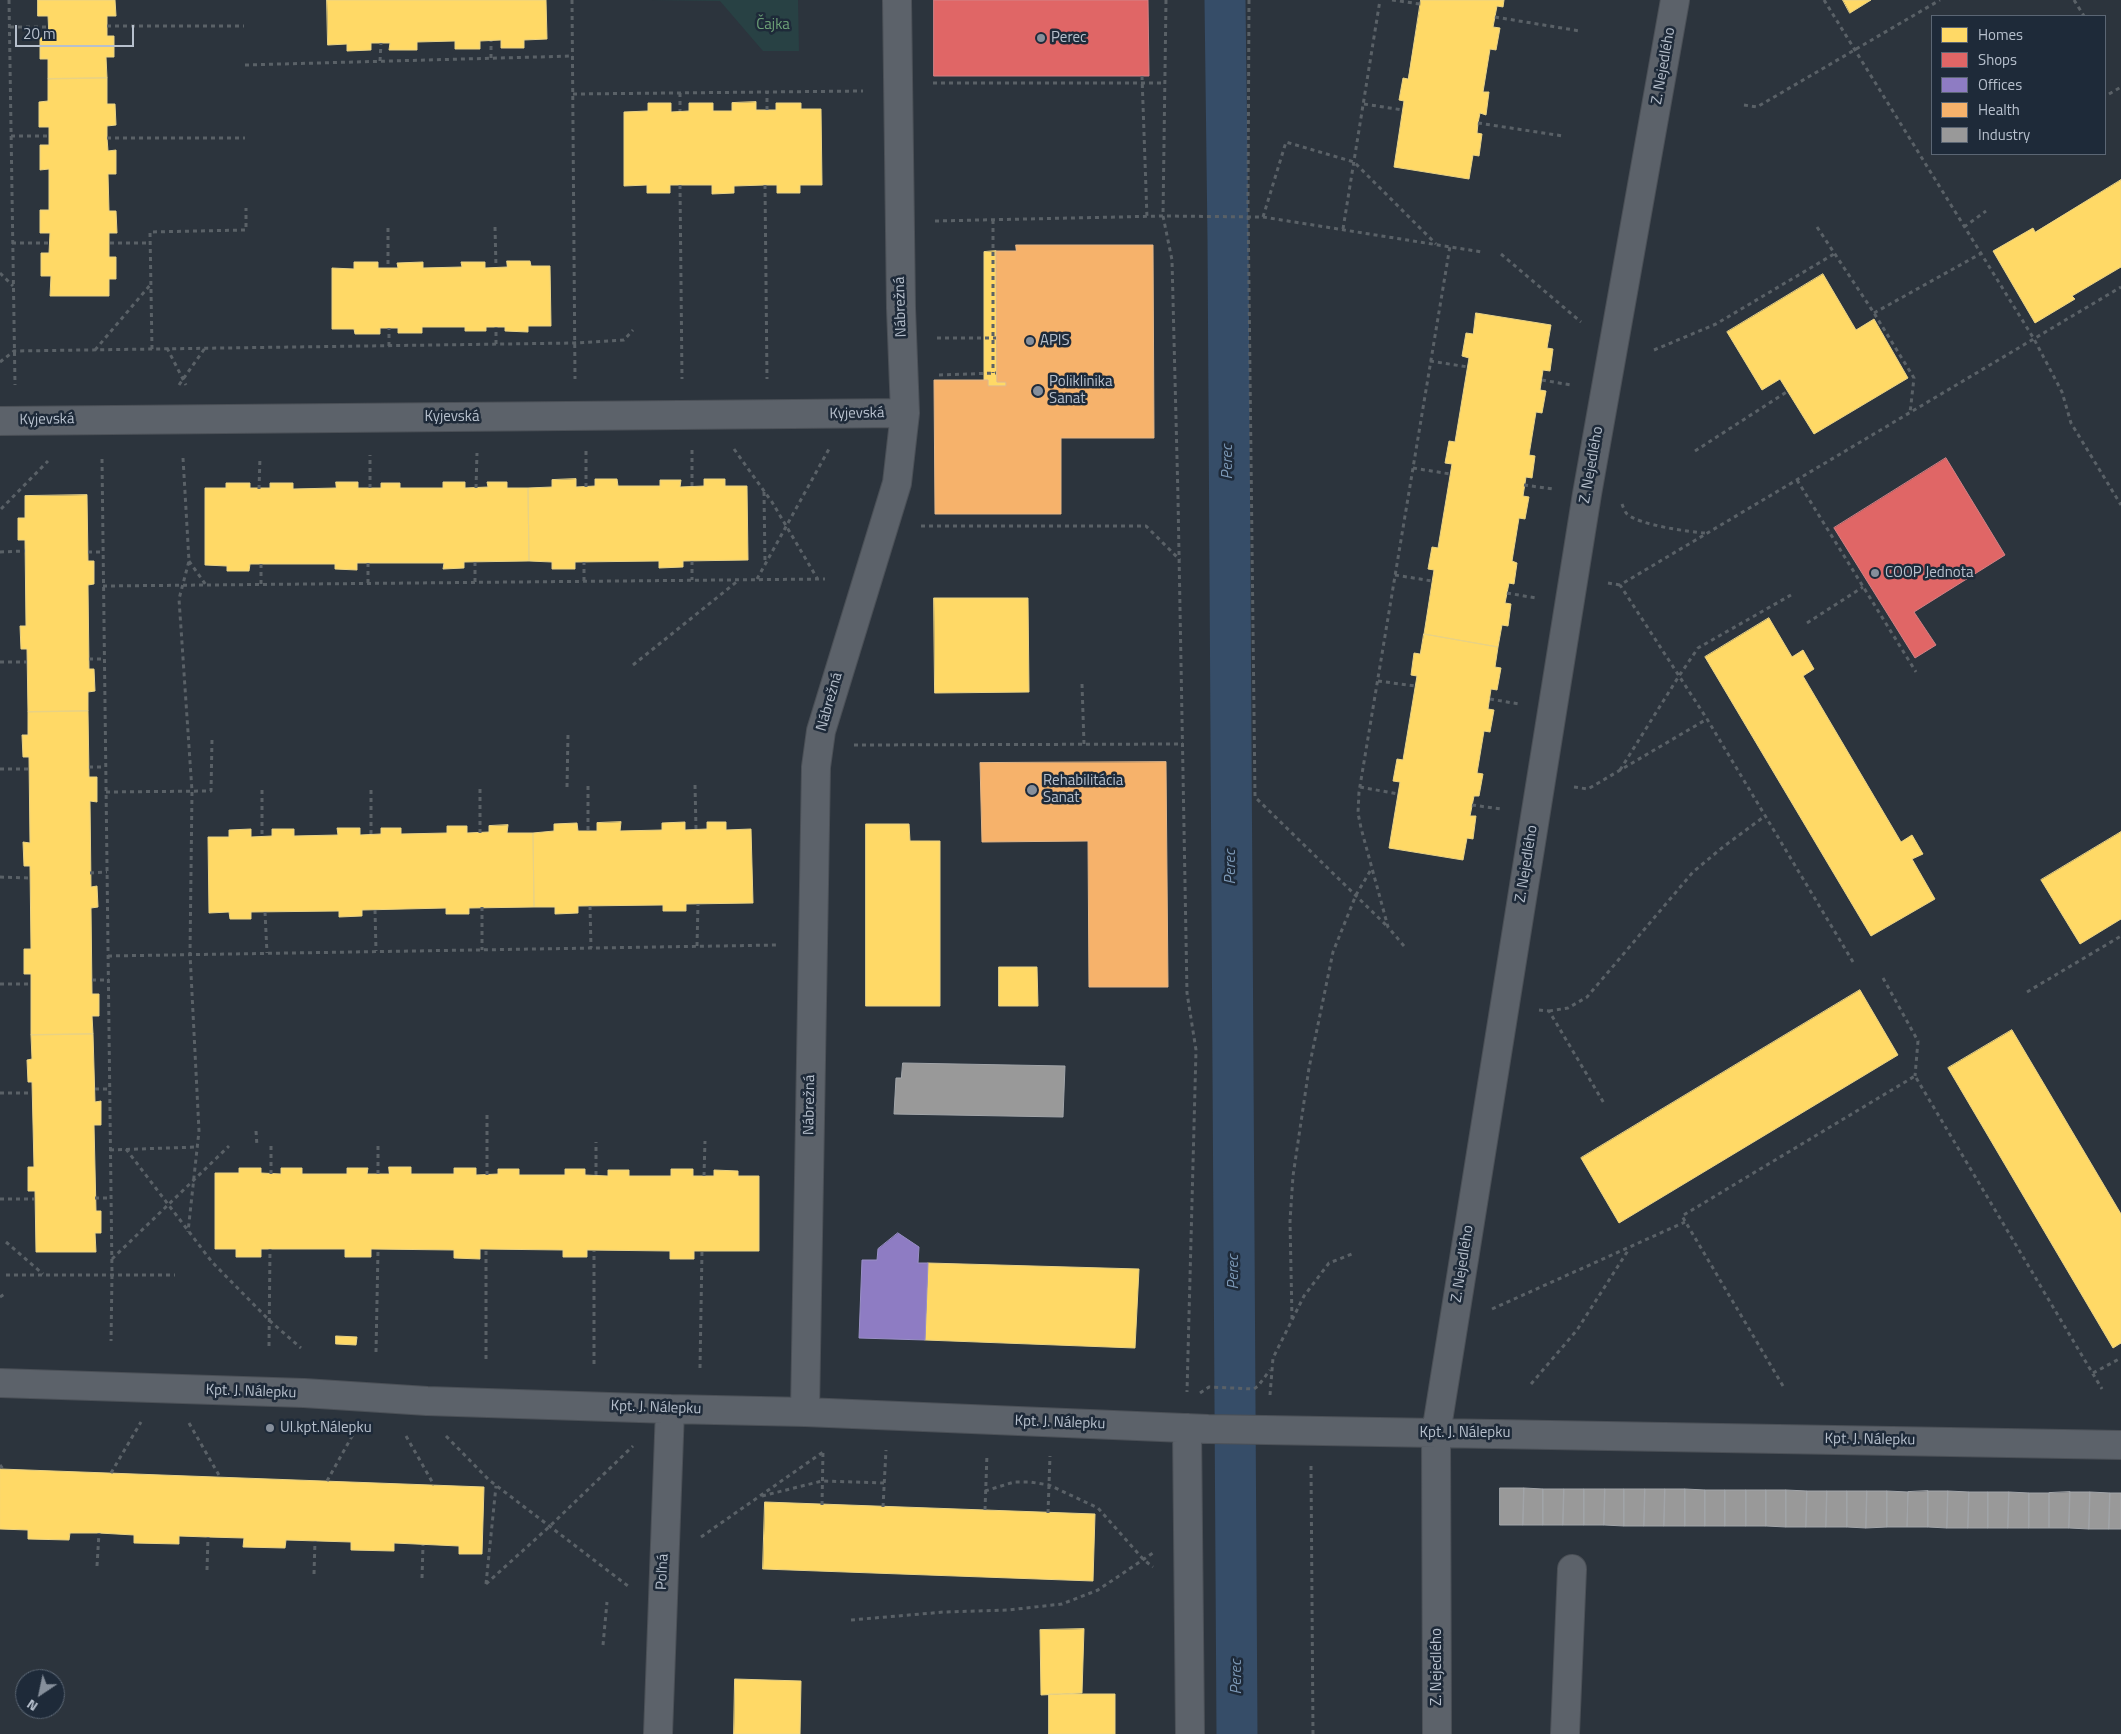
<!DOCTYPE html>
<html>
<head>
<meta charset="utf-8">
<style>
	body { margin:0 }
	#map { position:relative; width:2121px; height:1734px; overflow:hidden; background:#2c343d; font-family:"Titillium Web",sans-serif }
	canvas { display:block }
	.legend { position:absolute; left:1931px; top:15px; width:175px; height:140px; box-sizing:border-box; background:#1e2a39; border:1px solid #5b6674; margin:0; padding:6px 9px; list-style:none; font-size:15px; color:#b7c0cd }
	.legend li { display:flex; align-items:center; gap:10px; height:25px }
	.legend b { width:25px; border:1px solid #5b6674 }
	.north { position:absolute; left:15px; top:1669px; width:50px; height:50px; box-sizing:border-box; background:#1e2a39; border:1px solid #5b6674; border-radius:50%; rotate:214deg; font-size:14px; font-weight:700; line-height:20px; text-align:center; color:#b7c0cd }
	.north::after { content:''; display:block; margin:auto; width:18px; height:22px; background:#868f9b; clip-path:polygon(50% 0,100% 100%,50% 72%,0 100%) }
	.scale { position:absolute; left:15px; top:25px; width:119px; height:22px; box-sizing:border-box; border:2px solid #b7c0cd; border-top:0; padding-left:6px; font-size:15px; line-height:18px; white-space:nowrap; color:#b7c0cd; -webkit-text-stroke:4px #1e2a39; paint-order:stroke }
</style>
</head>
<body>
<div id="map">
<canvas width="2121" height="1734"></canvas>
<ul class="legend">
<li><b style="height:14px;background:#ffd966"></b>Homes</li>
<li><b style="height:14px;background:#e06666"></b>Shops</li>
<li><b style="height:14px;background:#8e7cc3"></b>Offices</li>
<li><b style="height:14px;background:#f6b26b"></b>Health</li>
<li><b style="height:14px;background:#999"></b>Industry</li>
</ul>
<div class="north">N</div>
<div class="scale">20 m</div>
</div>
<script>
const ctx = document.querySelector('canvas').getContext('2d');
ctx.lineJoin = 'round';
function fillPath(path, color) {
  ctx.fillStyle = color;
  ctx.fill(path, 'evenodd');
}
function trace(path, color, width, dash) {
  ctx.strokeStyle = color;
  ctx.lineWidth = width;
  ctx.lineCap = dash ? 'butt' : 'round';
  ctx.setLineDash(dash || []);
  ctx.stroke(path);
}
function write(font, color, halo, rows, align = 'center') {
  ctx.font = font + ' "Titillium Web",sans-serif';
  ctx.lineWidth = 5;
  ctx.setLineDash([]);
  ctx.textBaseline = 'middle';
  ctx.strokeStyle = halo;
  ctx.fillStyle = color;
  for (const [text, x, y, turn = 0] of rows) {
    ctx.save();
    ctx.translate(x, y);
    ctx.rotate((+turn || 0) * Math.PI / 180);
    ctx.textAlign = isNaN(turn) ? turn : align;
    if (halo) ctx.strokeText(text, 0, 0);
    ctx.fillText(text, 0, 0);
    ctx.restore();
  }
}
const green = new Path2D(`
	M651 0H798L799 51H763L720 1Z`);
const homes = new Path2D(`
	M38 0H115L116 16H107V36H114V57H106L107 78 48 79V59H40V38L49 37 48 16H38Z
	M327 0H546L547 39 524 40V48H501V40L480 41V49H455V41L417 42V50H389L390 43H371V50L347 51V44L328 45Z
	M1421 0H1504L1503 7 1497 6 1493 27 1500 28 1496 50 1490 49 1483 92H1489L1486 115 1480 113 1478 123 1477 133 1482 134 1479 156 1473 155 1469 179 1394 167 1404 101 1399 100 1403 78 1408 79Z
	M1843 0H1871L1850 13Z
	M107 78V104H115L116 125 107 126V138L108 151 116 150V174H108L109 211H116L117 233H109V257H116V279H109V296H50L51 276H41V253H49L50 233H40V210H49V169L40 170V145H49V127H39V102L48 101V79Z
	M756 102V110H776V103H801V109H821L822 185H800V193H777V185H765L734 186V193L712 194V185H670V193H647V185L624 186V112L648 111V103H671V112L689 111V103H713V111H732V103Z
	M2121 180V267L2072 296 2075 299 2035 323 1993 251 2033 228 2035 232Z
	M996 251 997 382H1006V386H988V380H984V252Z
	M507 261H530L531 266H550L551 326H528V332L505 331V327H486V331H465V327H422V333H398V328H380V334H355L354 329H332V268L354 269V262H378V268H398L397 263 423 262V268L462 267 461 262H485V268L507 267Z
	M1823 274 1856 330 1874 319 1908 378 1814 434 1780 379 1762 390 1727 332Z
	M1476 313 1551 325 1547 348 1553 349 1550 371 1543 370 1540 390 1546 391 1542 413 1536 412 1529 455 1535 456 1532 478 1526 477 1523 496 1529 497 1525 519 1519 518 1512 561 1517 563 1514 584 1509 583 1505 603 1511 604 1508 626 1502 625 1498 647 1424 634 1434 570 1428 569 1432 547 1438 548 1452 464 1445 463 1449 441 1455 442 1469 358 1462 356 1466 333 1473 334Z
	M576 479V487L595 486V479H617L618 486H660V480H681L680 487 704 486V479H725V486H747L748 560 683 561V567L659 568V561L575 562V569H552V562L529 561 528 488 552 487V480Z
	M336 482H358V488H381V483H400V488H443V482H465V488L488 487 487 482H507V488H528L529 561 464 562V568L443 569 444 563H357V570L335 569V564H250L249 571H227V566L205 565V488H226V483H250V488H270V483H293V489L336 488Z
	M87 495 88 561H94V584L88 585 89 669H94L95 691 88 692V711L28 712 27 649H21L20 626H26L25 540H18V518H25V496Z
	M934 598H1028L1029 692 935 693Z
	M1769 618 1792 657 1803 650 1814 669 1803 676 1901 842 1912 835 1923 854 1912 859 1935 899 1871 936 1705 657Z
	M1424 634 1498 647 1495 667 1501 668 1497 690 1491 689 1488 709 1494 710 1490 732 1484 731 1477 773 1483 774 1479 796H1474L1470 816H1476L1473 839 1467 838 1463 860 1389 848 1400 782 1393 781 1397 759 1403 760 1417 676 1411 675 1414 653 1420 654Z
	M88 711 89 777H97V802L90 801 91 887 97 886 98 907 91 908 92 994H99V1016H92L93 1034 31 1035V974H24V949H31L30 866H24L23 842 30 843 29 757H23L22 735H28V712Z
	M621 822 620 831 662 830V823L685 822V830L707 829V822H726V830L751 829 753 903 686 904V911H663V905L578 906V913L555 914V907H534L533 833 554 831V824L577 823 578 831H597V823Z
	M866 824H909L910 841H940V1006H866Z
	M508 825 507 833H533L534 907 469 908V914H446V908L362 910V916L339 917V911L251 912V919H230L229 912 209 913 208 837H229V830L251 829V837L272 836V829H294V836L338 835 337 828H360V835L381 834V828H401V834L447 833V826H467V833L489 832V826Z
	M2121 832V919L2080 944 2041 880Z
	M999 967H1037L1038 1006H999Z
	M1860 990 1898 1055 1619 1223 1581 1158Z
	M2012 1030 2121 1214V1343L2113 1348 1948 1068Z
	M93 1034 95 1102 101 1101V1125H94L96 1211H101V1233H95L96 1252H36L35 1191H28V1167H34L32 1082H28L27 1060 32 1059 31 1035Z
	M389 1167H411V1174H454V1168H476V1175L498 1174V1169H519V1175H565V1169H585V1175L608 1176V1170H629V1176H671V1169H693V1176H714V1170L738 1171V1176H759V1251H694V1259H670V1251L587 1250V1257H563V1250L480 1249V1259L454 1258V1250L371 1249V1257H345V1249H261V1257H236V1249H215V1173H239V1168H261V1173L281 1174V1168H302V1174H347V1168H368L367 1174H389Z
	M928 1263 1139 1269 1135 1348 925 1340Z
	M336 1336 357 1337 356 1345 336 1344Z
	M0 1469 484 1487 482 1554H459V1546L394 1543V1551L351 1550V1542L286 1540 285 1548 243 1547 244 1538 208 1537 179 1536V1544L134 1543V1535L99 1533H70L69 1540 28 1539V1530L0 1529Z
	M765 1502 1095 1514 1093 1581 763 1569Z
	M1084 1629 1082 1693 1041 1695 1040 1630Z
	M735 1679 801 1681 800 1734H734Z
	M1049 1694H1115V1734H1049Z`);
const shops = new Path2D(`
	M934 0H1148L1149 76H934Z
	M1946 458 2005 555 1914 612 1936 645 1915 658 1834 528Z`);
const offices = new Path2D(`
	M898 1233 919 1247 918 1263H928L925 1340 859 1338 862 1260H877L878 1249Z`);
const health = new Path2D(`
	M1016 245H1153L1154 438H1061V514H935L934 380H988V386H1006V382H997L996 251H1016Z
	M1166 762 1168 987H1089L1088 841 982 842 980 763Z`);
const industry = new Path2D(`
	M903 1063 1065 1066 1063 1117 894 1114 896 1078H901Z
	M1500 1488H1524L1523 1525H1500Z
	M1524 1488 1543 1489V1525H1523Z
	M1543 1489H1564L1563 1525H1543Z
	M1564 1489H1584V1525H1563Z
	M1584 1489H1605L1604 1525H1584Z
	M1605 1489H1624V1526L1604 1525Z
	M1624 1489H1645L1644 1526H1624Z
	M1645 1489H1665L1664 1526H1644Z
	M1665 1489H1685V1526H1664Z
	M1685 1489 1705 1490V1526H1685Z
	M1705 1490H1725V1526H1705Z
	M1725 1490H1746V1526H1725Z
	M1746 1490H1766V1526H1746Z
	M1766 1490H1786V1527L1766 1526Z
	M1786 1490 1807 1491 1806 1527H1786Z
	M1807 1491H1827L1826 1527H1806Z
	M1827 1491H1847V1527H1826Z
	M1847 1491H1867L1866 1528 1847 1527Z
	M1867 1491H1887V1527L1866 1528Z
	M1887 1491 1908 1492 1907 1527H1887Z
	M1928 1491V1527H1907L1908 1492Z
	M1928 1491H1948L1947 1528 1928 1527Z
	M1948 1491 1969 1492 1968 1528H1947Z
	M1969 1492H1988V1528H1968Z
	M1988 1492H2009L2008 1528H1988Z
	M2009 1492 2029 1493V1528H2008Z
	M2070 1492 2069 1528H2049V1493Z
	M2070 1492H2090L2089 1529 2069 1528Z
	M2090 1492 2110 1493 2109 1529H2089Z
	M2029 1493H2049V1528H2029Z
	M2110 1493H2121V1529H2109Z`);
const canal = new Path2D(`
	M1225 0 1228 240 1237 1734`);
const path = new Path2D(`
	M9 0 15 385
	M572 0 575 379
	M1166 0 1163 216 1172 260 1178 498 1187 993 1196 1050 1187 1392
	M1249 0 1248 204 1255 797 1388 927
	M1392 0 1420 4
	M1824 0 2034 339 2062 392 2071 423 2121 505
	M2074 0 2084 16
	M1495 17 1580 31
	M107 26H244
	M10 27H49
	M491 58V41
	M380 61 381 43
	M245 65 573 56
	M1142 76 1147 218
	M933 83H1165
	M680 93V111
	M573 94 863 91
	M2109 94 2121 87
	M1364 104 1403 110
	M1744 105 1757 107 1940 0
	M767 110V92
	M1478 123 1563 136
	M11 136H49
	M107 138H245
	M680 185 682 379
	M765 185 767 379
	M1263 217 1286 142 1354 162 1436 244
	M993 220V373
	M935 221 1163 216 1263 217 1482 252
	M495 227 496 267
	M1817 227 1874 313 1914 378 1910 413
	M1964 227 1986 211
	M388 228V268
	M1343 229 1380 0
	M12 243H50
	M110 243H150
	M1501 254 1581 322
	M0 273 13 286
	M1874 313 1980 254
	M937 338H996
	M496 344V327
	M389 346V328
	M167 348 186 385
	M152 349 150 232 246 230V208
	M95 350 151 284
	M1654 350 1716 324 1834 254
	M1430 361 1468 367
	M0 362 14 351 574 343 624 340 633 330
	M939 375 996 373
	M1542 380 1571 385
	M179 385 205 348
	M734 449 772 502 817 578
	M692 450V486
	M586 451V487
	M1695 451 1788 391
	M183 458 189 561 179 599 192 791 190 954 199 1131 188 1232
	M102 459 112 1274 111 1341
	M1413 468 1450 474
	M1797 480 1916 672
	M1524 485 1553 489
	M370 488V455
	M476 488 477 453
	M259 489 260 457
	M764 492 765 563
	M1622 504C1623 507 1625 512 1627 514 1639 525 1689 532 1706 533
	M1 509 48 461
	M921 526H1146L1180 560
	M0 552 25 551
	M88 552H103
	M189 561 206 585
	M692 561V580
	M368 563V584
	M261 564V585
	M1395 575 1432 581
	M757 579 829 449
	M584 581V562
	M475 582V561
	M1608 583 1620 585
	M103 586 825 579
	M1507 593 1536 598
	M1807 623 1863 587
	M89 659H104
	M0 662H27
	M633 665 739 580
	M1378 681 1415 686
	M1082 684 1084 744
	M1490 699 1519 704
	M854 745 1183 744
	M89 767H105
	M0 769H29
	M1620 770 1679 676 1698 648 1791 595
	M695 785 696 829
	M588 786V831
	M567 787 568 734
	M1360 787 1398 794
	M1574 787 1588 789 1707 719
	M262 790V836
	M106 792 211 791 212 739
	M1472 805 1501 809
	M480 833V787
	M371 834V788
	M90 873 107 872
	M0 877 30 878
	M590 906 591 948
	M482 907V950
	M375 910 376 951
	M265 912 267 953
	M697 946 698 904
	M1404 946 1388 927 1361 828 1358 813 1359 792 1450 246
	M108 956 778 945
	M1853 962 1707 719 1620 585 2121 287
	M1883 978 1918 1041 1915 1076
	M92 980H109
	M0 984H31
	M2027 992 2121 936
	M1539 1010 1549 1011 1605 1105
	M1549 1011 1568 1008 1587 997 1693 872 1723 847 1765 816
	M95 1089H110
	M0 1093H32
	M256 1131 257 1146
	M271 1146V1174
	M126 1149 212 1262 270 1321 301 1348
	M110 1150 197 1147
	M378 1174V1145
	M487 1175V1114
	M596 1175V1142
	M704 1176 705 1141
	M95 1198H111
	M0 1199H34
	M6 1242 43 1274
	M112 1259 229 1146
	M6 1275H175
	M0 1297 6 1293
	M1492 1309 1685 1222
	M1292 1319 1290 1221 1293 1176 1309 1068 1333 952 1356 895 1372 868
	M269 1346 270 1249
	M376 1352 378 1250
	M486 1359V1249
	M594 1364V1251
	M700 1368 702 1251
	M2093 1373 2121 1358
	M1531 1384 1577 1330 1629 1249
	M1783 1386 1682 1216 1915 1076 2102 1389
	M1200 1393 1209 1387 1254 1389 1258 1386 1270 1370
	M1270 1395 1273 1358 1304 1296 1329 1263 1352 1254
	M189 1423 220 1477
	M406 1436 434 1485
	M446 1436 489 1480 628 1586
	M0 1465 3 1469
	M1311 1466 1313 1734
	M111 1473 141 1422
	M327 1481 355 1431
	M985 1491 1014 1482H1030L1049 1485 1098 1508 1144 1560 1153 1567
	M762 1496 822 1481 884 1483
	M822 1505 823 1451
	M883 1507 886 1450
	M985 1510 987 1454
	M1048 1513 1050 1456
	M701 1537 823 1452
	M97 1566 99 1533
	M207 1570 208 1537
	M314 1574 315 1541
	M422 1578 423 1545
	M486 1584 550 1526 633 1446
	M486 1584 496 1486
	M851 1620 944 1612 1008 1610 1062 1604 1098 1590 1153 1553
	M603 1645 607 1602`);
const minor = new Path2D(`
	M0 421 905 413
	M0 1383 304 1393 427 1401 670 1409 805 1412 1208 1429 2121 1445
	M805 1412 816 767 821 731 897 483 905 413 901 308 897 0
	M1187 1428 1190 1734
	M658 1734 670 1409
	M1437 1734 1436 1433 1587 494 1675 0
	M1565 1734 1572 1569`);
const markers = [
	[1041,38,5,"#868f9b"],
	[1030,341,5,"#868f9b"],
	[1038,391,6,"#868f9b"],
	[1875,573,5,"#868f9b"],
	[1032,790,6,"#868f9b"],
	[270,1428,5,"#868f9b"]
];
const parkNames = [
	["Čajka",773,25]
];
const poiNames = [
	["Perec",1051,38],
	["APIS",1040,341],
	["Poliklinika",1049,382],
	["Sanat",1049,399],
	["COOP Jednota",1885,573],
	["Rehabilitácia",1043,781],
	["Sanat",1043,798],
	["Ul.kpt.Nálepku",280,1428]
];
const streetNames = [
	["Z. Nejedlého",1664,66,-80],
	["Nábrežná",901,307,-92],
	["Kyjevská",857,414,-1],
	["Kyjevská",452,417],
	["Kyjevská",47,420,-1],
	["Z. Nejedlého",1592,465,-80],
	["Nábrežná",830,702,-74],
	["Z. Nejedlého",1527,864,-81],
	["Nábrežná",810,1105,-89],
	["Z. Nejedlého",1463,1264,-81],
	["Kpt. J. Nálepku",251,1392,2],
	["Kpt. J. Nálepku",656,1408,2],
	["Kpt. J. Nálepku",1060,1423,2],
	["Kpt. J. Nálepku",1465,1433],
	["Kpt. J. Nálepku",1870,1440,1],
	["Poľná",663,1572,-87],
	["Z. Nejedlého",1437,1667,-90]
];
const waterNames = [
	["Perec",1228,462,-90],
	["Perec",1231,867,-90],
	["Perec",1234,1272,-90],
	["Perec",1237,1677,-90]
];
fillPath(green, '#284144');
fillPath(homes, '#ffd966');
trace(homes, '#e9d285', 1);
fillPath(shops, '#e06666');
trace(shops, '#d48185', 1);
fillPath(offices, '#8e7cc3');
trace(offices, '#9a90c6', 1);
fillPath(health, '#f6b26b');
trace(health, '#e3b688', 1);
fillPath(industry, '#999');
trace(industry, '#a2a5a9', 1);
trace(canal, '#364d68', 41);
trace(minor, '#4b5057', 30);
trace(path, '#5a6167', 3, [4, 4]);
trace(minor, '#5c626a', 28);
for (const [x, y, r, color] of markers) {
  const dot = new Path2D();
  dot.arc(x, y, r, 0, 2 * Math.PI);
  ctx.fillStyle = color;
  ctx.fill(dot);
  trace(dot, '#1e2a39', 2);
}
write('15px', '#6ca076', '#1e2a39', parkNames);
write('15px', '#b7c0cd', '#1e2a39', poiNames, 'left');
write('15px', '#b7c0cd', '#1e2a39', streetNames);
write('italic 16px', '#7c98b6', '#1e2a39', waterNames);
</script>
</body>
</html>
